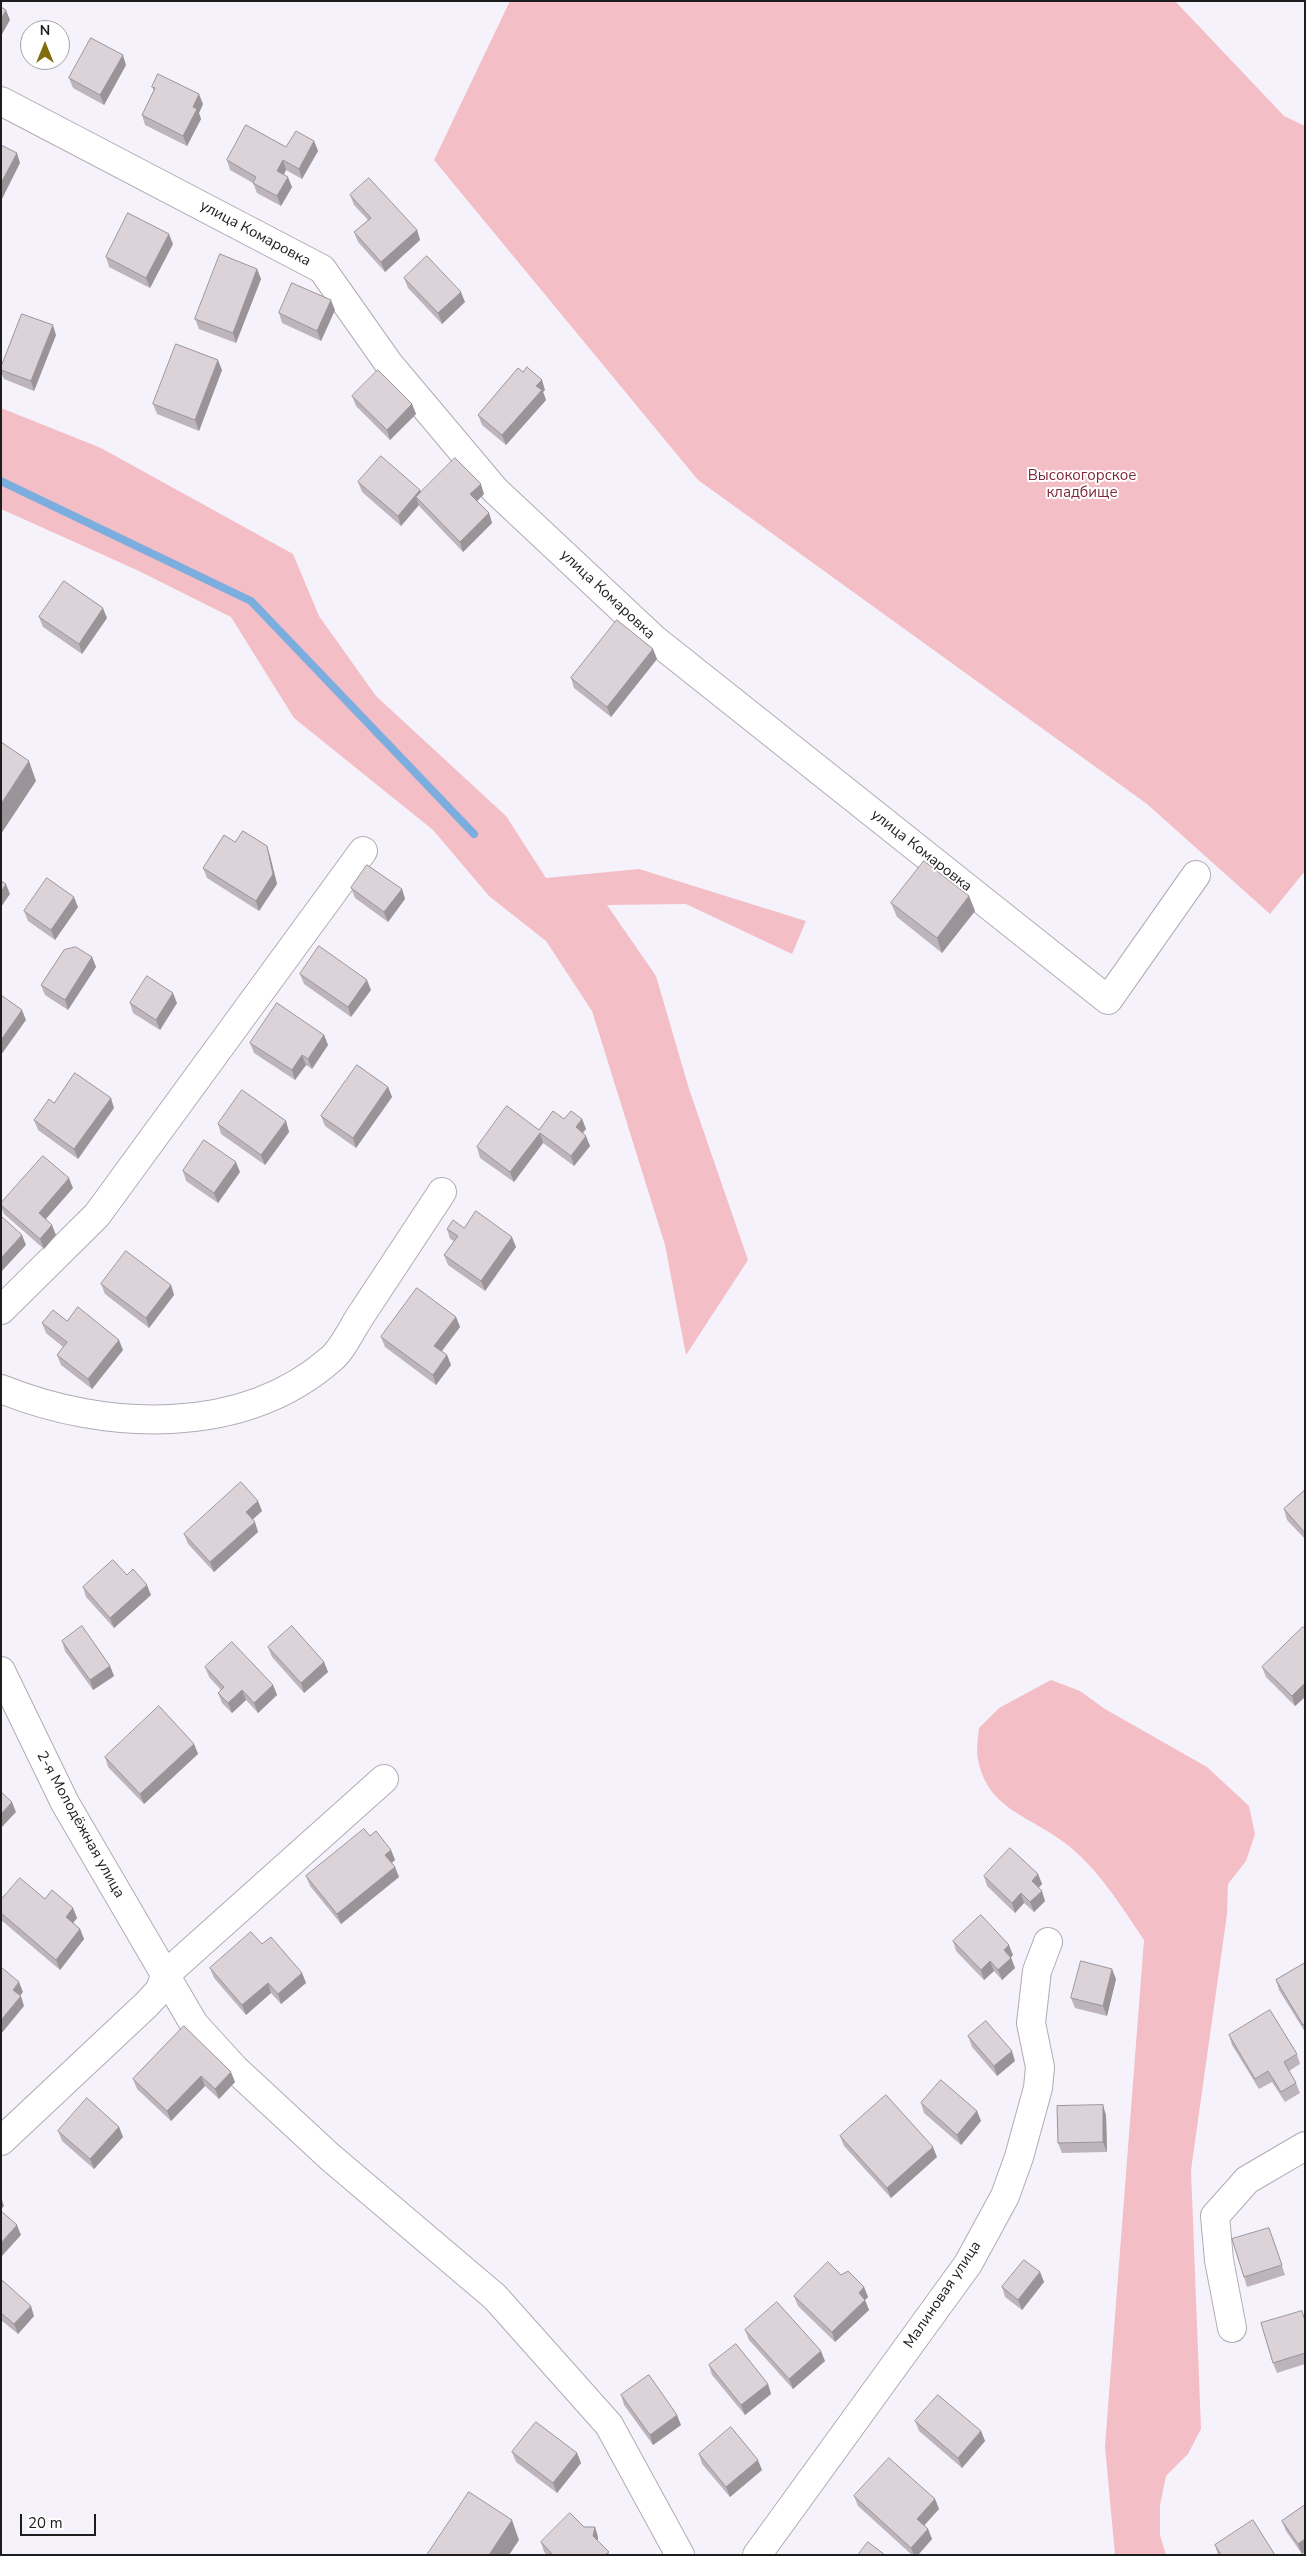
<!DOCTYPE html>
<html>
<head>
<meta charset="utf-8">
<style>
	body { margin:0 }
	#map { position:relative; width:1306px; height:2556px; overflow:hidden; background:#f6f2fb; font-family:"Nunito Sans",sans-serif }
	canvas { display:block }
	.frame { position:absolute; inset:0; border:2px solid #1d1c1f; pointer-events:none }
	.north { position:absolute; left:20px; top:20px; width:50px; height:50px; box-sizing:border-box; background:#fff; border:1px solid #a5a4a5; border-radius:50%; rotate:0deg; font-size:14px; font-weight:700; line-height:20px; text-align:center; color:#1d1c1f }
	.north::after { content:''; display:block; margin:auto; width:18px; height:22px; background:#806e0c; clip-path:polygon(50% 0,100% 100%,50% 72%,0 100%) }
	.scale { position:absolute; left:20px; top:2514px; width:76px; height:22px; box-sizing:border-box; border:2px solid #1d1c1f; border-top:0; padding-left:6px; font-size:15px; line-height:18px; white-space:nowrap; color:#1d1c1f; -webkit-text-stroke:4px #fff; paint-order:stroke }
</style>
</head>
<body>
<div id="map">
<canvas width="1306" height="2556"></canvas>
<div class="frame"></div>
<div class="north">N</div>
<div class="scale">20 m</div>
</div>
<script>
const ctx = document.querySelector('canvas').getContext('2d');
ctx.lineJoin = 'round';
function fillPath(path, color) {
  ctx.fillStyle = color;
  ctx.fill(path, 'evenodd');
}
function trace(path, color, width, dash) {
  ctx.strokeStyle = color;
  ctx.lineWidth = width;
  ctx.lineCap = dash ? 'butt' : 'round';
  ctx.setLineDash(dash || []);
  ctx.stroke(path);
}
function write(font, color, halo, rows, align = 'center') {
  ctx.font = font + ' "Nunito Sans",sans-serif';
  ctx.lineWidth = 4;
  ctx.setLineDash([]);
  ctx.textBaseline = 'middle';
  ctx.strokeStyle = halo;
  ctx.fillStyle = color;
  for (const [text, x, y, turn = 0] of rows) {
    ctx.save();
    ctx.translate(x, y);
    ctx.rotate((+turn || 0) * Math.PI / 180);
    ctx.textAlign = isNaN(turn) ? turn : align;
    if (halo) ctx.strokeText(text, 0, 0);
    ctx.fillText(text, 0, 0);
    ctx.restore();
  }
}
const green = new Path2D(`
	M510 1H1175L1284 116 1305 126V871L1270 914 1147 804 698 480 434 160Z
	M1 408 101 448 293 554 319 616 376 696 506 816 546 878 639 869 806 921 792 954 686 904 607 905 656 976 689 1089 748 1260 686 1355 665 1245 592 1011 546 941 489 896 433 830 294 718 231 617 139 571 1 509Z
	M1051 1680 1080 1691 1105 1709 1207 1767 1249 1806 1255 1834 1246 1861 1228 1884 1227 1914 1191 2170 1201 2429 1188 2454 1166 2476 1160 2505V2535L1166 2555H1115L1105 2446 1144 1940C1121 1906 1098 1868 1065 1843 1030 1816 987 1809 978 1759 976 1750 978 1738 979 1728L999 1708Z`);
const stream = new Path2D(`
	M1 481 251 601 474 834`);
const minor = new Path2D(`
	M1 101 322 269 389 364 495 490 654 639 1108 1000 1196 875
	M1 1310 97 1215 363 851
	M1 1389C105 1431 242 1437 331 1359 344 1348 353 1326 363 1312 389 1272 416 1232 442 1192
	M1 1671 65 1803 194 2024 235 2069 330 2157 495 2297 609 2425 680 2555
	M1 2141 146 2005 160 1990 165 1975 384 1779
	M1232 2328 1219 2260 1215 2216 1247 2180 1305 2146
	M757 2555 968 2264 1005 2196 1019 2157 1038 2088 1040 2067 1031 2023 1037 1971 1048 1942`);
const wall = new Path2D(`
	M126 65 104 105 73 88 69 78Z
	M152 87 203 104 199 113 201 119 187 146 145 125 142 115 154 91Z
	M314 141 318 151 302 179 286 170 284 175 292 187 281 206 257 193 253 183 230 170 227 160Z
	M350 195 417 230 420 240 385 272 358 242 354 232 368 220 354 205Z
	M173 244 150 288 109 267 106 257Z
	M257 269 261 279 236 343 199 329 195 319Z
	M404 278 465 302 442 324 408 288Z
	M335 310 321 341 282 323 279 313Z
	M56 335 34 391 4 379 1 372V367Z
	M222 370 199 431 157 414 153 404Z
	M545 390 543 392 546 400 506 445 482 425 478 415Z
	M352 396 412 404 416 414 390 440 356 406Z
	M358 482 420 490 421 493 484 494 477 501 489 513 492 523 463 552 420 507 419 505 401 526 362 492Z
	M39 617 107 618 82 654 43 627Z
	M653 649 657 659 611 717 574 688 571 678Z
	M235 842 270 856 277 884 259 911 207 878 203 868Z
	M351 888 402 889 405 899 388 922 355 898Z
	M969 896 975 911 942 953 897 917 891 903Z
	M78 907 55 940 28 921 24 911Z
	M92 957 96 967 68 1010 45 995 41 985Z
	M300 974 371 990 351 1017 304 984Z
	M130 1003H177L160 1030 133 1013Z
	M324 1035 328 1045 312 1069 306 1065 295 1080 254 1053 250 1043Z
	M388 1087 392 1097 356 1148 325 1126 321 1116Z
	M54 1103 114 1108 78 1159 38 1130 34 1120Z
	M564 1119H582L586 1129 583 1133 590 1146 574 1166 543 1143 514 1182 480 1158 477 1147 539 1130Z
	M286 1121 289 1132 265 1165 221 1134 218 1124Z
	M183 1171 240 1172 218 1203 186 1181Z
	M73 1188 46 1219 56 1235 44 1249 4 1214 1 1207V1203Z
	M464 1228 516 1247 485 1291 448 1265 444 1255 454 1241 450 1239 447 1229Z
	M101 1284 171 1285 174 1295 149 1328 105 1294Z
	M456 1317 460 1327 442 1351 447 1355 451 1365 436 1385 385 1347 381 1337Z
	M67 1321 123 1350 92 1389 61 1365 57 1355 63 1347 46 1333 42 1323Z
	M1305 1490V1539L1287 1520 1284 1509Z
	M258 1501 262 1511 253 1519 258 1532 214 1572 188 1544 184 1534Z
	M127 1575 151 1595 114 1628 86 1597 83 1587Z
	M1305 1628V1697L1295 1706 1266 1677 1262 1667Z
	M62 1641 110 1666 114 1676 93 1690 65 1651Z
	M268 1647 324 1662 328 1672 304 1693 272 1657Z
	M205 1667 273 1685 277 1695 258 1713 246 1700 232 1713 222 1703 218 1693 221 1690 209 1677Z
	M194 1744 198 1754 144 1804 108 1767 105 1757Z
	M370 1836 391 1850 395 1860 392 1863 395 1867 399 1877 341 1924 310 1886 306 1876Z
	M1038 1874 1042 1884 1039 1888 1045 1901 1034 1912 1024 1903 1015 1913 987 1886 984 1876Z
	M45 1899 73 1908 77 1918 73 1923 80 1929 84 1939 60 1970 1 1920V1900Z
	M953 1941 1013 1955 1011 1957 1015 1968 1002 1980 994 1971 984 1980 956 1951Z
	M262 1944 302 1973 306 1983 281 2004 271 1993 246 2015 214 1978 210 1968Z
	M1305 1963V2032L1279 1990 1276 1980Z
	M1116 1979 1107 2016 1075 2008 1071 1998Z
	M184 2026 235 2082 219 2099 205 2086 171 2121 137 2089 133 2079Z
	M1229 2035 1297 2054 1300 2064 1289 2071 1296 2083 1300 2093 1285 2102 1272 2082 1259 2089 1232 2045Z
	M968 2036 1015 2061 997 2076 972 2047Z
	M921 2103 977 2111 981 2121 961 2145 924 2113Z
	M1106 2115 1107 2152 1062 2153 1058 2143Z
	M119 2127 123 2137 94 2169 62 2141 58 2131Z
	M840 2136 937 2157 891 2198 844 2146Z
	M1273 2238 1285 2275 1247 2287 1244 2277Z
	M1040 2272 1044 2282 1022 2310 1005 2297 1002 2287Z
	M841 2275 864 2287 868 2297 865 2300 869 2310 835 2342 798 2306 794 2296Z
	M1 2283 34 2316 18 2334 1 2320Z
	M1305 2319V2364L1277 2373 1273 2363Z
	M745 2330 825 2361 793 2389 749 2340Z
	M709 2365 768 2384 771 2394 745 2415 712 2375Z
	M621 2395 681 2425 653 2445 624 2405Z
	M915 2421 981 2431 985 2441 962 2468 919 2431Z
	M512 2452 577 2453 581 2463 557 2493 516 2462Z
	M699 2454 762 2470 730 2497 702 2464Z
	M854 2496 935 2499 939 2509 924 2525 928 2529 932 2539 918 2555H912L858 2506Z
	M1305 2505V2552L1302 2554 1286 2531 1282 2521Z
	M584 2527H595L598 2537V2541L610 2555H547L544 2552 541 2542Z
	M1215 2545 1275 2555H1218Z`);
const shadedWall = new Path2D(`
	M6 10 10 20 1 36V19Z
	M123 55 126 65 104 105 100 95Z
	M199 94 203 104 199 113 201 119 187 146 183 136 193 107Z
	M314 141 318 151 302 179 299 169Z
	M17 153 20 163 2 199 1 183Z
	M283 160 286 170 280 181 277 171Z
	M288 177 292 187 281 206 277 196Z
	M417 230 420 240 385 272 381 262Z
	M169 234 173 244 150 288 146 278Z
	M257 269 261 279 236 343 233 333Z
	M461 292 465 302 442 324 438 313Z
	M331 300 335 310 321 341 317 331Z
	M53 325 56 335 34 391 31 381Z
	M218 360 222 370 199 431 195 420Z
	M542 380 545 390 543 392 546 400 506 445 502 435 536 386Z
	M412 404 416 414 390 440 387 430Z
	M481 484 484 494 474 504 470 494Z
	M420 490 424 500 416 497 419 505 401 526 398 516Z
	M489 513 492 523 463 552 460 542Z
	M103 608 107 618 82 654 79 644Z
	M653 649 657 659 611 717 607 707Z
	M29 761 36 781 1 834V804Z
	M267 846 270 856 277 884 259 911 256 901Z
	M6 884 10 894 1 907V892Z
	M402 889 405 899 388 922 384 912Z
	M969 896 975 911 942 953 937 938Z
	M74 897 78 907 55 940 51 930Z
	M92 957 96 967 68 1010 65 1000Z
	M367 980 371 990 351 1017 348 1007Z
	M173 993 177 1003 160 1030 156 1020Z
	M22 1010 26 1020 1 1055V1040Z
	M324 1035 328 1045 312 1069 308 1059Z
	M302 1055 306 1065 295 1080 292 1070Z
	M388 1087 392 1097 356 1148 353 1138Z
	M111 1098 114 1108 78 1159 74 1149Z
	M582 1119 586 1129 579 1137 576 1127Z
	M286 1121 289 1132 265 1165 261 1155Z
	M540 1133 543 1143 514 1182 510 1172Z
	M586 1136 590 1146 574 1166 571 1156Z
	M236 1162 240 1172 218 1203 214 1193Z
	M69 1178 73 1188 42 1223 39 1213Z
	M52 1225 56 1235 44 1249 40 1239Z
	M22 1235 26 1245 1 1272V1258Z
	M512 1237 516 1247 485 1291 481 1281Z
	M171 1285 174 1295 149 1328 146 1318Z
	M456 1317 460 1327 438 1356 434 1346Z
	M119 1340 123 1350 92 1389 88 1379Z
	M447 1355 451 1365 436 1385 433 1375Z
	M258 1501 262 1511 250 1522 246 1512Z
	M255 1522 258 1532 214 1572 210 1562Z
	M147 1585 151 1595 114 1628 110 1618Z
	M324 1662 328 1672 304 1693 301 1683Z
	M110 1666 114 1676 93 1690 90 1680Z
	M1305 1683V1697L1295 1706 1292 1696Z
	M273 1685 277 1695 258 1713 254 1703Z
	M242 1690 246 1700 232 1713 228 1703Z
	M194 1744 198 1754 144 1804 140 1794Z
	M12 1802 16 1812 1 1828V1814Z
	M391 1850 395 1860 389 1865 385 1855Z
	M395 1867 399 1877 341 1924 337 1914Z
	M1038 1874 1042 1884 1035 1891 1032 1881Z
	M1042 1891 1045 1901 1034 1912 1030 1902Z
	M1021 1893 1024 1903 1015 1913 1012 1903Z
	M73 1908 77 1918 70 1927 66 1917Z
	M80 1929 84 1939 60 1970 56 1960Z
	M1009 1945 1013 1955 1008 1960 1004 1950Z
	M1011 1958 1015 1968 1002 1980 998 1970Z
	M990 1961 994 1971 984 1980 981 1970Z
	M1112 1969 1116 1979 1107 2016 1103 2006Z
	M302 1973 306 1983 281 2004 278 1994Z
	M19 1982 23 1992 17 2000 13 1990Z
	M268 1983 271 1993 246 2015 242 2005Z
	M21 1996 24 2006 1 2034V2020Z
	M1012 2051 1015 2061 997 2076 994 2066Z
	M231 2072 235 2082 219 2099 215 2089Z
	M201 2076 205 2086 171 2121 167 2111Z
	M1103 2105 1106 2115 1107 2152 1103 2142Z
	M977 2111 981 2121 961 2145 957 2135Z
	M119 2127 123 2137 94 2169 90 2159Z
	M933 2147 937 2157 891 2198 887 2188Z
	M1 2197 4 2206 1 2209Z
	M17 2225 21 2235 1 2257V2243Z
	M1040 2272 1044 2282 1022 2310 1018 2300Z
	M864 2287 868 2297 865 2300 869 2310 835 2342 832 2332 859 2293Z
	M31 2306 34 2316 18 2334 14 2324Z
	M821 2351 825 2361 793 2389 789 2379Z
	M768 2384 771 2394 745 2415 741 2405Z
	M677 2415 681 2425 653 2445 650 2435Z
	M981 2431 985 2441 962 2468 958 2458Z
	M577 2453 581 2463 557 2493 553 2483Z
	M758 2460 762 2470 730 2497 726 2487Z
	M935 2499 939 2509 921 2529 917 2519Z
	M512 2520 519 2540 509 2555H489Z
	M595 2527 598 2537 597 2546 593 2536Z
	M928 2529 932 2539 918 2555H914L911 2548Z
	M1305 2539V2552L1302 2554 1298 2544Z`);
const building = new Path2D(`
	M1 7 6 10 1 19Z
	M91 38 123 55 100 95 69 78Z
	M158 74 199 94 193 107 197 109 183 136 142 115 155 88 152 87Z
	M246 125 286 147 296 131 314 141 299 169 283 160 277 171 288 177 277 196 253 183 256 177 227 160Z
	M1 145 17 153 1 183Z
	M369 178 417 230 381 262 354 232 371 218 350 195Z
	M128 213 169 234 146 278 106 257Z
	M220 254 257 269 233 333 195 319Z
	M427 256 461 292 438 313 404 278Z
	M292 283 331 300 317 331 279 313Z
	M22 314 53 325 31 381 1 370V367Z
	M176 344 218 360 195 420 153 404Z
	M527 367 542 380 536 386 542 390 502 435 478 415 518 368 523 372Z
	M378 370 412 404 387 430 352 396Z
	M381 456 420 490 398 516 358 482Z
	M455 458 481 484 470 494 489 513 460 542 416 497Z
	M64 581 103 608 79 644 39 617Z
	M617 620 653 649 607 707 571 678Z
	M1 742 29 761 1 804Z
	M243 831 267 846 273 874 256 901 203 868 224 835 235 842Z
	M924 861 969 896 937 938 891 903Z
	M367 865 402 889 384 912 351 888Z
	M47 878 74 897 51 930 24 911Z
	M1 881 6 884 1 892Z
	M319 946 367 980 348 1007 300 974Z
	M76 947 92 957 65 1000 41 985 64 950Z
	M147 976 173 993 156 1020 130 1003Z
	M1 995 22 1010 1 1040Z
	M277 1003 324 1035 308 1059 302 1055 292 1070 250 1043Z
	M357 1065 388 1087 353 1138 321 1116Z
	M75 1073 111 1098 74 1149 34 1120 49 1099 54 1103Z
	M242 1090 286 1121 261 1155 218 1124Z
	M507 1106 539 1130 553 1111 564 1119 571 1111 582 1119 576 1127 586 1136 571 1156 540 1133 510 1172 477 1147Z
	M204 1140 236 1162 214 1193 183 1171Z
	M43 1156 69 1178 39 1213 52 1225 40 1239 1 1205V1203Z
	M476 1211 512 1237 481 1281 444 1255 458 1236 447 1229 453 1220 464 1228Z
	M1 1216 22 1235 1 1258Z
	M126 1251 171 1285 146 1318 101 1284Z
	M417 1288 456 1317 434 1346 447 1355 433 1375 381 1337Z
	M78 1307 119 1340 88 1379 57 1355 67 1342 42 1323 53 1310 67 1321Z
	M241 1482 258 1501 246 1512 255 1522 210 1562 184 1534Z
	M1305 1490V1533L1284 1509Z
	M113 1560 127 1575 133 1569 147 1585 110 1618 83 1587Z
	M82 1626 110 1666 90 1680 62 1641Z
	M292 1626 324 1662 301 1683 268 1647Z
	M1303 1627 1305 1628V1683L1292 1696 1262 1667Z
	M232 1642 273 1685 254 1703 242 1690 228 1703 218 1693 224 1687 205 1667Z
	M159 1706 194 1744 140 1794 105 1757Z
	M1 1792 12 1802 1 1814Z
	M364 1829 370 1836 376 1831 391 1850 385 1855 395 1867 337 1914 306 1876Z
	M1010 1848 1038 1874 1032 1881 1042 1891 1030 1902 1021 1893 1012 1903 984 1876Z
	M20 1878 45 1899 52 1890 73 1908 66 1917 80 1929 56 1960 1 1913V1900Z
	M981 1915 1009 1945 1004 1950 1011 1958 998 1970 990 1961 981 1970 953 1941Z
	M251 1932 262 1944 271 1937 302 1973 278 1994 268 1983 242 2005 210 1968Z
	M1081 1961 1112 1969 1103 2006 1071 1998Z
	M1305 1963V2023L1303 2025 1276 1980Z
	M1 1967 19 1982 13 1990 21 1996 1 2020Z
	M1270 2010 1297 2054 1284 2062 1296 2083 1281 2092 1268 2071 1255 2079 1229 2035Z
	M986 2021 1012 2051 994 2066 968 2036Z
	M184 2026 231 2072 215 2089 201 2076 167 2111 133 2079Z
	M941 2080 977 2111 957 2135 921 2103Z
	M886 2095 933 2147 887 2188 840 2136Z
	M87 2098 119 2127 90 2159 58 2131Z
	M1103 2105V2142L1058 2143 1057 2106Z
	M1 2211 17 2225 1 2243Z
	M1269 2228 1282 2265 1244 2277 1232 2239Z
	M1024 2260 1040 2272 1018 2300 1002 2287Z
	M828 2262 841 2275 848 2271 864 2287 859 2293 865 2300 832 2332 794 2296Z
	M3 2281 31 2306 14 2324 1 2313V2283Z
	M777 2302 821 2351 789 2379 745 2330Z
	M1302 2311 1305 2321V2353L1273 2363 1261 2323Z
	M736 2344 768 2384 741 2405 709 2365Z
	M649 2375 677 2415 650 2435 621 2395Z
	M938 2395 981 2431 958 2458 915 2421Z
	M536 2422 577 2453 553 2483 512 2452Z
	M731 2427 758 2460 726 2487 699 2454Z
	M889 2458 935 2499 917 2519 928 2529 911 2548 854 2496Z
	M469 2492 512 2520 489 2555H427Z
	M1305 2505V2539L1298 2544 1282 2521Z
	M570 2513 584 2527H595L593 2536 609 2552 605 2555H553L541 2542Z
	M1253 2520 1275 2555H1221L1215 2545Z
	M868 2542 885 2555H858Z`);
const streetNames = [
	["улица Комаровка",255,234,28],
	["улица Комаровка",607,595,43],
	["улица Комаровка",921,851,38],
	["2-я Молодёжная улица",80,1825,61],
	["Малиновая улица",943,2295,-56]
];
const parkNames = [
	["Высокогорское",1082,476],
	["кладбище",1082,493]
];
fillPath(green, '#f3bec6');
trace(stream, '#7caddf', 8);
trace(minor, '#b0abb4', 30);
trace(minor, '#fff', 28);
fillPath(wall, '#bdb5bb');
fillPath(shadedWall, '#9a9498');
fillPath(building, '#dcd3d9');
trace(building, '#9a9498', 1);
write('15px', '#1d1c1f', '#fff', streetNames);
write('15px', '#7e283e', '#fff', parkNames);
</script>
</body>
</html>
